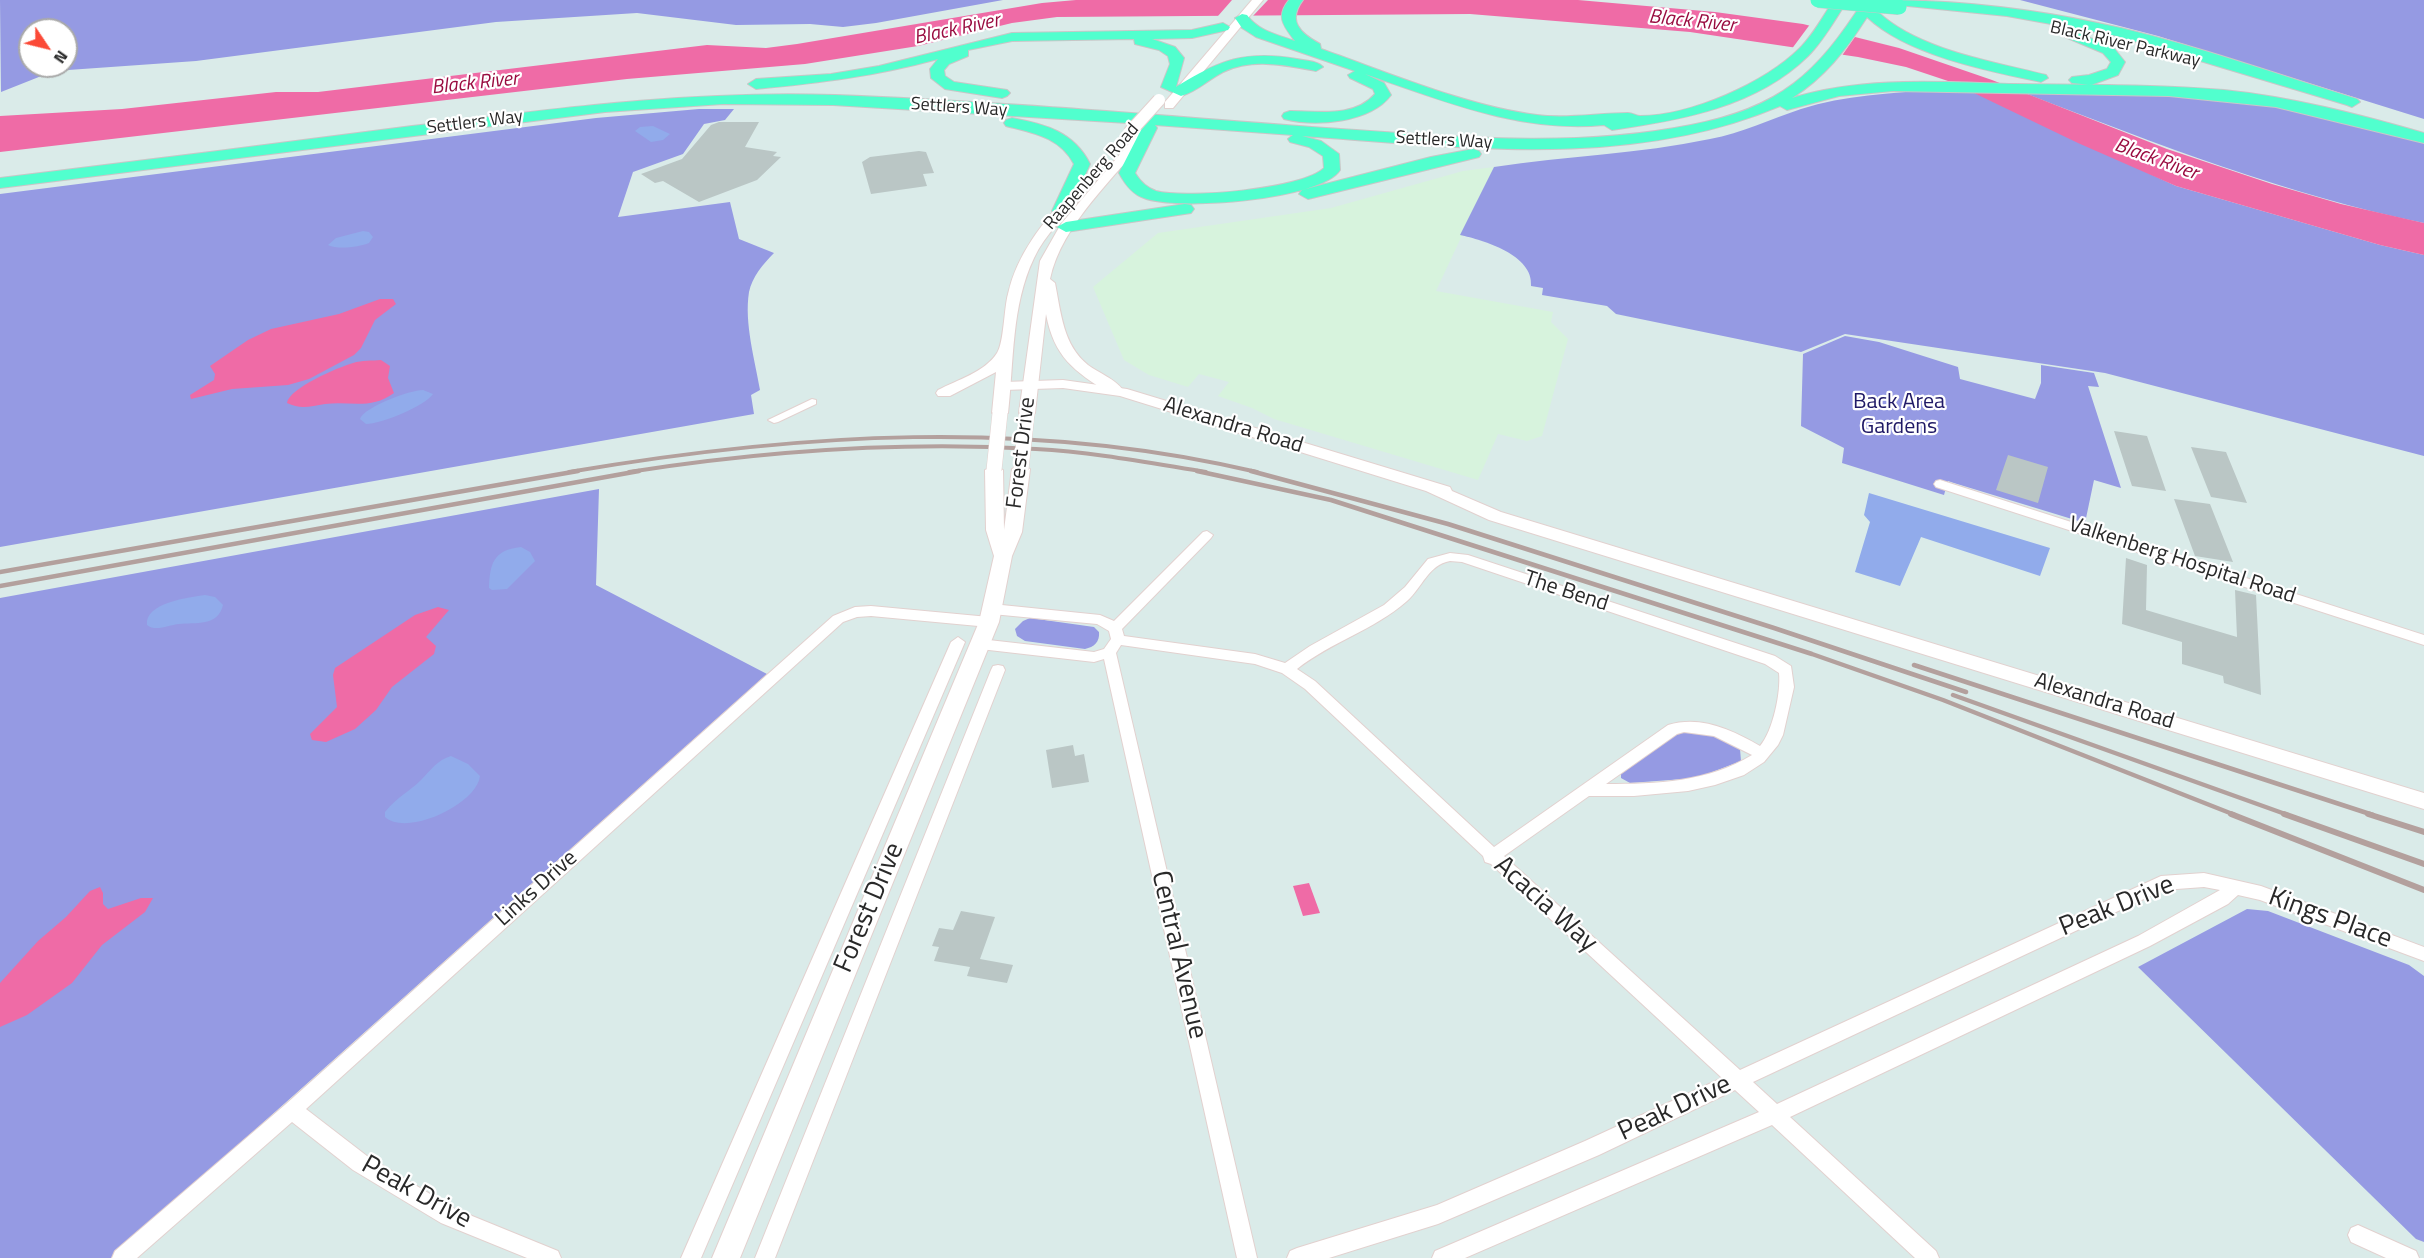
<!DOCTYPE html>
<html>
<head>
<meta charset="utf-8">
<style>
	body { margin:0 }
	#map { position:relative; width:2424px; height:1258px; overflow:hidden; background:#daebe9; font-family:"Titillium Web",sans-serif }
	canvas { display:block }
	.north { position:absolute; left:18px; top:18px; width:60px; height:60px; box-sizing:border-box; background:#fff; border:2px solid #a9a9a9; border-radius:50%; rotate:125deg; font-size:16px; font-weight:700; line-height:24px; text-align:center; color:#292929 }
	.north::after { content:''; display:block; margin:auto; width:21px; height:27px; background:#fb4a37; clip-path:polygon(50% 0,100% 100%,50% 72%,0 100%) }
</style>
</head>
<body>
<div id="map">
<canvas width="2424" height="1258"></canvas>
<div class="north">N</div>
</div>
<script>
const ctx = document.querySelector('canvas').getContext('2d');
ctx.lineJoin = 'round';
function fillPath(path, color) {
  ctx.fillStyle = color;
  ctx.fill(path, 'evenodd');
}
function trace(path, color, width, dash) {
  ctx.strokeStyle = color;
  ctx.lineWidth = width;
  ctx.lineCap = dash ? 'butt' : 'round';
  ctx.setLineDash(dash || []);
  ctx.stroke(path);
}
function write(font, color, halo, rows, align = 'center') {
  ctx.font = font + ' "Titillium Web",sans-serif';
  ctx.lineWidth = 4.5;
  ctx.setLineDash([]);
  ctx.textBaseline = 'middle';
  ctx.strokeStyle = halo;
  ctx.fillStyle = color;
  for (const [text, x, y, turn = 0] of rows) {
    ctx.save();
    ctx.translate(x, y);
    ctx.rotate((+turn || 0) * Math.PI / 180);
    ctx.textAlign = isNaN(turn) ? turn : align;
    if (halo) ctx.strokeText(text, 0, 0);
    ctx.fillText(text, 0, 0);
    ctx.restore();
  }
}
const medical = new Path2D(`
	M1494 167 1436 291 1553 312 1551 322 1568 339 1542 436 1527 441 1498 434 1478 480 1274 419 1252 408 1218 396 1229 382 1199 374 1188 387 1149 375 1124 360 1093 287 1158 233 1331 208 1463 171Z`);
const green = new Path2D(`
	M0 0H1003L876 23 843 27 810 24 736 25 637 13 496 22 196 61 54 71 1 92ZM30 30H66V66H30Z
	M2020 0H2424V119L2158 36Z
	M1936 90 1973 92 2176 186 2380 245 2424 255V456L2105 373 1845 334 1801 352 1616 314 1607 306 1542 295 1543 288 1531 286C1534 255 1483 240 1460 235L1494 167C1566 156 1639 154 1710 139 1742 133 1771 119 1801 109 1845 95 1891 93 1936 90Z
	M2042 92 2164 94 2263 103 2424 142V223C2287 195 2157 144 2027 94Z
	M699 109H734L725 120 704 124 683 154 633 172 618 217 730 202 739 239 774 253C763 264 752 277 749 292 744 323 755 360 760 390L751 395 754 414 0 547V194L596 118Z
	M1845 336 1879 342 1958 367 1960 379 2035 399 2041 383V365L2094 373 2099 387 2088 386 2121 488 2094 480 2085 523 1954 483 1948 481 1944 495 1842 463 1844 448 1801 426 1803 354Z
	M599 489 596 585 767 674 111 1258H0V598Z
	M1030 618 1094 627 1099 632C1100 642 1094 647 1085 649L1025 641 1017 636 1015 629 1023 621Z
	M1699 730 1730 742 1740 749 1741 761 1697 778 1630 783 1621 778V772L1679 732Z
	M2247 909 2268 911 2409 965 2424 976V1242L2416 1239 2138 967Z`);
const pitch = new Path2D(`
	M653 126 670 134 663 140 651 142 635 131 640 127Z
	M363 231 369 232 373 237 369 243C359 247 338 250 328 245L336 238Z
	M423 390 433 394C425 406 381 424 366 424L360 419C364 407 410 390 423 390Z
	M1869 493 2050 548 2040 576 1921 537 1900 586 1855 572 1870 522 1864 515Z
	M521 547 530 552 535 561 507 589 492 590 489 588C490 564 493 550 521 547Z
	M205 595 215 597 223 605C218 627 195 622 179 624 168 625 156 632 147 625 144 603 190 597 205 595Z
	M451 756 468 764 480 776C477 804 407 837 385 817V812C398 796 409 792 421 780 432 769 436 761 451 756Z`);
const water = new Path2D(`
	M1076 0H1578L1715 12 1803 24 1899 48 1992 80 2167 149 2272 184 2341 204 2424 223V255L2380 245 2176 186 2078 143 1951 82 1906 67 1858 57 1690 32 1470 14 1057 17 1012 23 918 46 805 64 627 79 0 152V116L122 109 276 92H318L707 45 766 48 797 44 1042 3Z
	M380 299H393L396 304 375 320 361 348 354 355 309 379 288 385 232 389 191 399 190 395 214 380 215 374 210 366 248 340 271 329 339 314Z
	M381 360 390 366 388 378 394 393C371 410 351 401 325 404 311 406 301 410 287 403 289 388 339 367 353 363 362 360 372 361 381 360Z
	M438 607 449 610 426 637 436 646 434 654 392 687 376 710 355 729 326 742 312 740 310 734 337 707 333 675 335 668 415 615Z
	M1309 883 1320 913 1303 916 1293 886Z
	M100 887 103 893V904L108 909 141 898H153L145 912 102 945 72 983 27 1015 0 1027V983L38 941 66 917 90 891Z`);
const pier = new Path2D(`
	M1232 0H1268L1252 17 1218 16Z
	M1811 23 1851 32 1857 34 1841 57 1791 50Z`);
const building = new Path2D(`
	M719 122H759L745 147 777 152 773 156 781 157 757 180 699 202 663 181 655 183 641 174 682 159 711 125Z
	M919 151 926 152 934 173 923 174 927 186 871 194 862 162 870 157Z
	M2114 431 2147 436 2166 491 2132 486Z
	M2191 447 2226 452 2247 503 2211 497Z
	M2008 455 2048 467 2038 503 1996 490Z
	M2174 499 2210 504 2233 562 2195 556Z
	M2126 558 2147 565 2146 610 2237 637 2235 590 2256 595 2261 695 2224 683 2223 676 2182 664V642L2122 624Z
	M1073 745 1075 756 1084 754 1089 782 1052 788 1046 750Z
	M961 911 995 917 980 959 1013 965 1007 983 967 976 970 967 934 961 939 947 932 946 939 928 953 930Z`);
const minor = new Path2D(`
	M812 399 816 400V404L778 422 774 423 768 420Z
	M1940 480 2424 635V645L1936 487 1934 484 1936 481Z
	M1207 531 1213 535 1211 538 1122 629 1124 636 1255 654 1285 663 1310 646 1384 605 1405 587 1428 559 1450 553 1468 555 1775 656 1791 666 1794 687 1783 735 1778 745 1764 762 1744 775 1715 785 1688 791 1634 796H1589L1504 856 1740 1070 2161 876 2204 873 2261 886 2424 947V961L2260 900 2238 895 2228 904 2150 946 1790 1117 1936 1251 1939 1258H1915L1772 1125 1465 1258H1432L1435 1251 1759 1112 1735 1090 1599 1155 1438 1224 1329 1258H1287L1290 1251 1297 1248 1437 1205 1585 1141 1722 1078 1491 864 1485 862 1483 856 1305 689 1282 673 1255 664 1121 645 1116 653 1257 1258H1237L1104 659 1094 662 980 649 973 644 980 639 1094 652 1104 649 1111 639 1109 631 1097 624 992 614 985 609 992 604 1100 615 1114 621 1203 532ZM1450 561 1462 562 1765 664 1779 673C1781 692 1773 731 1760 746 1732 730 1701 715 1668 725L1494 847 1315 681 1297 669C1331 642 1374 630 1407 601 1422 588 1428 565 1450 561ZM1684 732 1714 736 1752 755C1708 782 1657 784 1606 784L1677 734ZM2204 887 2220 890 2138 936 1777 1104 1753 1082 2163 890Z
	M871 606 989 617 996 622 989 627 871 616 857 617 843 622 306 1109 367 1156 455 1209 558 1251 561 1258H527L441 1223 353 1170 292 1122 137 1258H112L115 1251 286 1104 833 616 855 607Z
	M958 637 965 642 701 1258H681L951 642Z
	M998 665 1003 666 1005 670 775 1258H755L991 670 993 666Z
	M2358 1225 2416 1251 2419 1258H2386L2351 1242 2348 1235 2351 1228Z`);
const tertiary = new Path2D(`
	M1063 380 1127 389 1450 487 1452 491 1501 512 2424 793V809L1489 520 1426 491 1120 396 1063 388 1004 390 997 386 1004 382Z`);
const secondary = new Path2D(`
	M1252 0H1263L1173 108H1165V102Z
	M1147 126 1153 130 1151 133C1117 175 1061 225 1050 279L1055 283C1061 313 1063 345 1088 365 1099 373 1115 379 1123 390L1115 395 1109 393C1074 371 1054 357 1046 314L1035 413 1033 416H1021L1019 413 1040 261 1061 224 1143 127Z
	M1075 191 1082 195C1066 216 1045 234 1034 258 1011 306 1014 362 1008 413L1000 418 992 413 996 372 950 396H938L936 393 938 390C957 380 985 372 997 353 1004 343 1004 308 1008 294 1017 253 1043 223 1070 192Z
	M1021 464 1030 469 1022 532 1012 556 999 622 740 1258H712L979 622 994 556 986 530 985 470 994 465 1003 470 1004 530 1012 469Z`);
const motorway = new Path2D(`
	M1289 0H1303C1287 21 1300 33 1320 44L1321 49C1387 72 1469 107 1537 115 1568 119 1597 113 1628 113 1633 113 1636 116 1640 116 1690 116 1765 83 1800 48 1814 34 1823 16 1834 0H1848C1835 19 1824 40 1808 56 1756 107 1681 120 1612 130L1604 125C1520 133 1444 101 1365 74L1384 83 1391 95C1370 123 1316 127 1284 119L1282 116 1284 113 1290 111C1319 111 1354 118 1375 94L1373 89 1350 78 1348 75 1355 71 1256 37 1242 28 1235 18 1242 14 1247 15C1258 31 1278 35 1295 41 1284 26 1275 17 1289 0Z
	M1864 0H1881L1878 12C1918 50 1995 62 2046 75L2048 78 2041 82C1988 71 1907 55 1867 17 1846 50 1825 77 1792 98 1864 76 1940 82 2014 84 2084 85 2154 84 2224 90 2292 97 2358 114 2424 133V143L2276 107 2169 96 1893 91 1839 96 1787 110 1780 106C1629 170 1461 147 1302 136L1321 141 1339 154 1340 170C1321 200 1177 211 1144 198 1132 194 1125 184 1119 173L1144 124 833 105 723 104 605 112 0 188V178C137 161 275 144 412 126 553 109 692 90 835 95 999 101 1162 116 1326 128 1448 136 1570 149 1691 125 1780 108 1817 74 1864 0ZM1155 125 1293 135 1288 139 1290 142 1309 147 1323 156 1324 168C1304 189 1185 199 1156 191 1147 188 1140 181 1135 173L1157 128Z
	M1881 0C1961 0 2043 10 2121 28 2201 47 2279 75 2357 99L2360 102 2352 107 2347 105 2117 36 2007 16 1888 4Z
	M1223 23 1230 27 1228 30 1192 38 1152 39 1175 47 1184 58 1176 87C1219 60 1246 50 1297 59 1306 61 1318 61 1323 67L1316 71C1284 65 1253 58 1223 72 1209 79 1196 92 1181 96L1161 87 1170 64 1168 56 1159 50 1135 44 1134 39 1012 41 968 50V56L949 64 944 70 945 76 954 82 1007 90 1010 93 1007 96 1002 98 945 89 931 78 930 69 938 59C876 76 820 83 756 89L748 84 756 79 831 74 879 66 1012 33 1192 30Z
	M2070 30 2113 47 2125 62 2118 75 2091 85 2072 83 2069 80 2072 77 2089 75 2107 69 2111 62 2103 53 2065 37V31Z
	M1012 118C1045 124 1074 132 1090 164L1067 215 1061 216 1052 211 1074 164C1060 137 1033 133 1006 126L1004 123 1006 120Z
	M1473 149 1479 151 1481 154 1479 157 1308 199 1299 194 1302 190 1431 157Z
	M1185 204 1191 205 1194 209 1191 213 1066 232 1057 227 1066 222Z`);
const railFar2 = new Path2D(`
	M569 472C798 433 1029 418 1257 472
	M629 472C764 451 899 441 1036 449 1093 452 1150 463 1206 472`);
const railFar1 = new Path2D(`
	M1197 471 1331 500 1812 654 1943 700 2235 815
	M1251 471 1448 524 1774 628 1966 692
	M0 572 578 471
	M0 586 639 471
	M1914 665 2373 815
	M1953 695 2288 815`);
const rail = new Path2D(`
	M2231 814 2424 890
	M2284 814 2424 864
	M2368 814 2424 832`);
const secondaryBridgeFar1 = new Path2D(`
	M1129 133 1159 100`);
const secondaryBridge = new Path2D(`
	M1021 469 1027 413
	M994 470 1000 413`);
const motorwayBridge = new Path2D(`
	M1818 0 1899 7`);
const farStreetnames = [
	["Black River Parkway",2125,45,13],
	["Settlers Way",959,108,4],
	["Settlers Way",475,123,-7],
	["Settlers Way",1444,141,3],
	["Raapenberg Road",1092,177,-49]
];
const farWaternames = [
	["Black River",1692,22,6],
	["Black River",957,30,-12],
	["Black River",475,84,-6],
	["Black River",2156,160,20]
];
const parkNames = [
	["Back Area",1899,403],
	["Gardens",1899,428]
];
const streetNames = [
	["Alexandra Road",1233,426,17],
	["Forest Drive",1022,453,-83],
	["Valkenberg Hospital Road",2182,561,18],
	["The Bend",1566,592,18],
	["Alexandra Road",2104,702,17],
	["Links Drive",537,889,-42]
];
const nearStreetnames = [
	["Acacia Way",1545,905,42],
	["Peak Drive",2117,907,-22],
	["Forest Drive",870,908,-67],
	["Kings Place",2330,919,20],
	["Central Avenue",1178,955,77],
	["Peak Drive",1675,1109,-25],
	["Peak Drive",416,1193,29]
];
fillPath(medical, '#d7f3dd');
fillPath(green, '#959ae3');
fillPath(pitch, '#91abeb');
fillPath(water, '#ef6ba6');
fillPath(pier, '#daebe9');
fillPath(building, '#bac6c5');
trace(minor, '#e2d1cf', 2);
trace(tertiary, '#e2d1cf', 2);
trace(secondary, '#e2d1cf', 2);
trace(motorway, '#c7c7c7', 2);
fillPath(minor, '#fff');
fillPath(tertiary, '#fff');
fillPath(secondary, '#fff');
fillPath(motorway, '#51ffce');
trace(railFar2, '#b3a09d', 4);
trace(railFar1, '#b3a09d', 4.5);
trace(rail, '#b3a09d', 6);
trace(secondaryBridgeFar1, '#e2d1cf', 14, []);
trace(secondaryBridge, '#e2d1cf', 16, []);
trace(motorwayBridge, '#c7c7c7', 16, []);
trace(secondaryBridgeFar1, '#fff', 12);
trace(secondaryBridge, '#fff', 15);
trace(motorwayBridge, '#51ffce', 15);
write('18px', '#292929', '#fff', farStreetnames);
write('italic 20px', '#990c40', '#fff', farWaternames);
write('22px', '#1f1966', '#fff', parkNames);
write('22px', '#292929', '#fff', streetNames);
write('27px', '#292929', '#fff', nearStreetnames);
</script>
</body>
</html>
